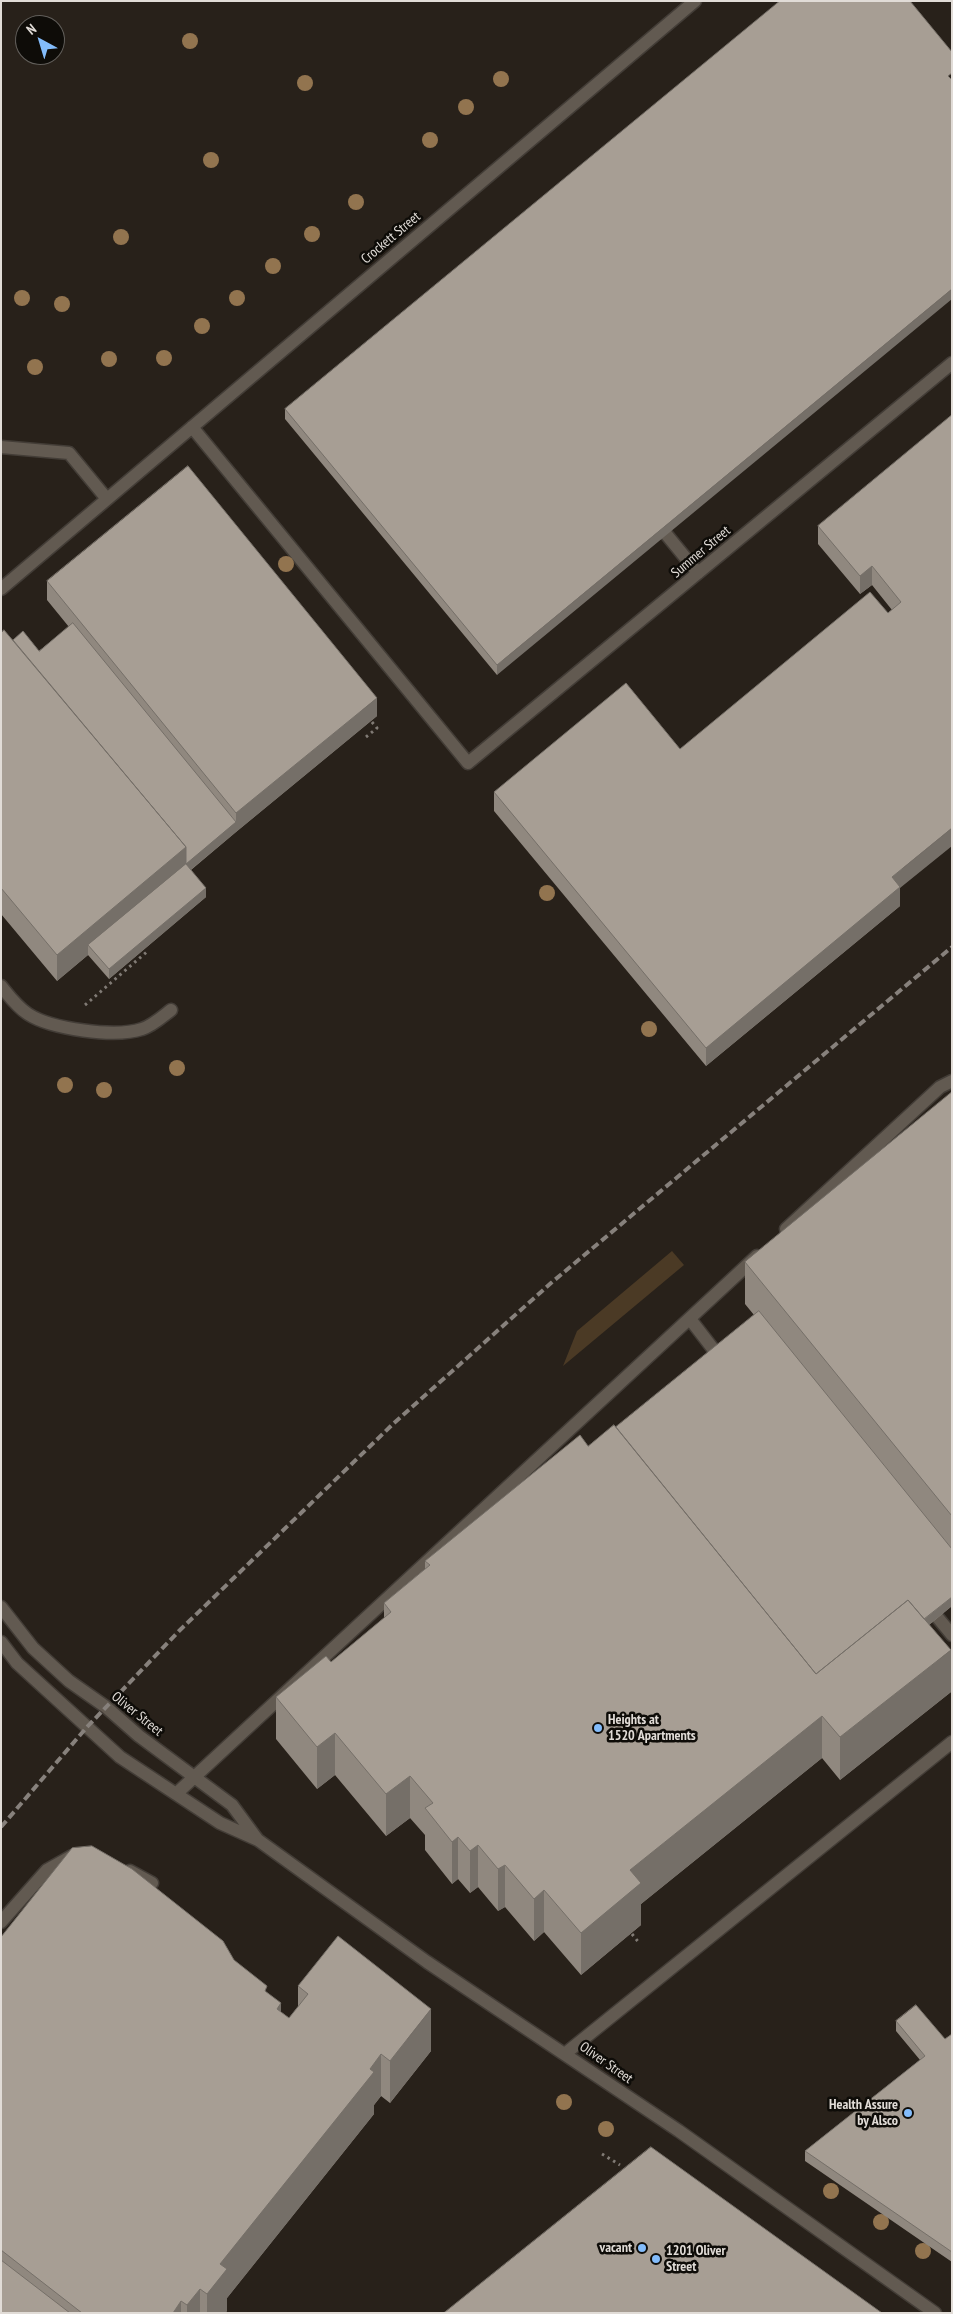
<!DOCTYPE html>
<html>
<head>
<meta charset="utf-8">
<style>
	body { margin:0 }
	#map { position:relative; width:953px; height:2314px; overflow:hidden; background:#28211a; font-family:"PT Sans Narrow",sans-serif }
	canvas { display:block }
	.frame { position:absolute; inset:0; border:2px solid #e1dcd7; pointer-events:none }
	.north { position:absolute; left:15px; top:15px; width:50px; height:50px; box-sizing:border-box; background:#0e0c08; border:1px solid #625f5b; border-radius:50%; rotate:321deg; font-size:14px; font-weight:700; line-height:20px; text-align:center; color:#e1dcd7 }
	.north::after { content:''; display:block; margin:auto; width:18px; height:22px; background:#83bcfb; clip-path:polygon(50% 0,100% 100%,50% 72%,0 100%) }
</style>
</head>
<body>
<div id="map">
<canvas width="953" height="2314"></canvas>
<div class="frame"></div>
<div class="north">N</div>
</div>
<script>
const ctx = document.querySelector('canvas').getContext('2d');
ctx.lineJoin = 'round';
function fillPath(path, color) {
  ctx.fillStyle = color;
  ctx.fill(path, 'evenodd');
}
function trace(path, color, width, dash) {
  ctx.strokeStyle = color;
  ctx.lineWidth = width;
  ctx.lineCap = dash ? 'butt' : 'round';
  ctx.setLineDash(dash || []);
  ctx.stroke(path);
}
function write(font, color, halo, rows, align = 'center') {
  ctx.font = font + ' "PT Sans Narrow",sans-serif';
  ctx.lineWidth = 5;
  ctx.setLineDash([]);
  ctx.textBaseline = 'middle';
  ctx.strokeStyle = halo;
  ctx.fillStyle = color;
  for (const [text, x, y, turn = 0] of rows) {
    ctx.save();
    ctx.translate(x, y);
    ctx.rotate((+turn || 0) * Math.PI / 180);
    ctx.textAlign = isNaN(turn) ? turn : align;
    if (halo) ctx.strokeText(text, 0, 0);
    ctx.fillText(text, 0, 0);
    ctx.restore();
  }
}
const green = new Path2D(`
	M672 1251 684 1265 563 1366 577 1331Z`);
const path = new Path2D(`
	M366 737 377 728 371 721
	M85 1005 149 950
	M632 1934 640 1944
	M602 2154 620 2165`);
const minor = new Path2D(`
	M192 427 468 763 952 363
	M1 447 69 453 107 499
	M666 534 698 573
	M1 589 695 1
	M1 986C9 996 17 1007 28 1014 51 1029 115 1038 142 1029 152 1026 162 1017 171 1010
	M786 1229 940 1087 952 1081
	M690 1319 717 1354
	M1 1607 33 1648 69 1681 106 1707 139 1736 232 1805 257 1839
	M938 1618 952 1635
	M1 1642 17 1663 120 1757 220 1823 258 1840 427 1962 679 2131 935 2313
	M176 1794 757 1256
	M130 1871 152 1883
	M1 1922 47 1870 72 1856H76
	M566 2053 952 1742`);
const rail = new Path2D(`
	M1 1827 87 1727 179 1631 393 1424 551 1283 952 947`);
const trees = [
	[190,41],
	[501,79],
	[305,83],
	[466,107],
	[430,140],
	[211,160],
	[356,202],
	[312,234],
	[121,237],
	[273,266],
	[22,298],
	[237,298],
	[62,304],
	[202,326],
	[164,358],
	[109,359],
	[35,367],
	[286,564],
	[547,893],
	[649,1029],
	[177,1068],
	[65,1085],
	[104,1090],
	[564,2102],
	[606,2129],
	[831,2191],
	[881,2222],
	[923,2251]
];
const wall = new Path2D(`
	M780 1 497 675 285 419V409Z
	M952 415 900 888V906L706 1066 494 811V792L680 749 892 610 872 585 860 594 818 544V526Z
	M47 581 377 716 236 832 191 870 206 897 109 979 88 955 57 981 1 914V633L13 640 39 651 69 627 47 600Z
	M952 1092V1606L929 1625 951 1692 840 1780 822 1758 641 1904V1925L581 1975 544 1932 534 1941 505 1907 498 1911 478 1887 470 1893 458 1879 452 1884 425 1850V1835L410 1818 386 1836 335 1775 317 1789 276 1739V1697L331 1662 384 1618V1603L425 1569V1561L616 1427 754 1315 745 1304V1262Z
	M1 1937 234 1960 267 1993 281 2012 289 2018 298 2007V1986L431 2051 390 2103 381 2096 374 2105V2114L227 2298V2311L225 2313H1Z
	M896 2021 945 2039 952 2034V2262L805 2161V2151L920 2060 896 2031Z`);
const shadedWall = new Path2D(`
	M952 289V299L497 675V665Z
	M872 566V585L860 594V576Z
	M377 698V716L236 832V813Z
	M236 822V832L93 951 88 945V955L57 981V955L186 847Z
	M952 828V846L900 888V906L706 1066V1048L892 877Z
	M206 888V897L109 979V969Z
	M952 1597V1606L816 1717V1707Z
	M951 1650V1692L840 1780V1737Z
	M822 1716V1758L641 1904V1925L581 1975V1933L630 1870Z
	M335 1733V1775L317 1789V1747Z
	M410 1776V1818L386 1836V1794Z
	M458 1837V1879L452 1884V1842Z
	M478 1845V1887L470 1893V1851Z
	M505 1865V1907L498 1911V1869Z
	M544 1890V1932L534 1941V1899Z
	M281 2003V2045L277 2009Z
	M431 2009V2051L390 2103V2061Z
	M381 2054V2096L374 2105V2114L227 2298V2311L225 2313H207V2294L220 2264Z
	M200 2289V2313H187V2305Z
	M181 2301V2313H173Z`);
const building = new Path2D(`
	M780 1H910L952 52V73L948 76 952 80V289L497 665 285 409Z
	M952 415V828L892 877 900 887 706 1048 494 792 626 683 680 749 870 592 888 613 901 602 872 566 860 576 818 526Z
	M188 466 377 698 236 813 47 581Z
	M73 623 236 822 186 864V847L13 640 23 631 39 651Z
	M4 630 186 847 57 955 1 888V633Z
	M186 864 206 888 109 969 88 945Z
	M952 1092V1516L745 1262Z
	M759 1311 952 1549V1597L924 1619 908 1600 816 1674 616 1427Z
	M614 1425 816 1674 908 1600 951 1650 840 1737 822 1716 630 1870 641 1883 581 1933 544 1890 534 1899 505 1865 498 1869 478 1845 470 1851 458 1837 452 1842 425 1808 433 1803 410 1776 386 1794 335 1733 317 1747 276 1697 326 1656 331 1662 391 1612 384 1603 430 1565 425 1561 580 1435 588 1446Z
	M92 1846 132 1869 223 1941 234 1960 267 1986 265 1991 281 2003 277 2009 289 2018 308 1994 298 1986 338 1936 431 2009 390 2061 381 2054 370 2069 374 2072 220 2264 227 2269 207 2294 200 2289 187 2305 181 2301 173 2313H82L1 2250V1937L72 1848Z
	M916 2005 945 2039 952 2034V2252L805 2151 925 2056 896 2021Z
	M651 2147 882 2313H444Z
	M1 2260 70 2313H1Z`);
const markers = [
	[598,1728,5,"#83bcfb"],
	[908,2113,5,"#83bcfb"],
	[642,2248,5,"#83bcfb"],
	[656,2259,5,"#83bcfb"]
];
const streetNames = [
	["Crockett Street",391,238,-40],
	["Summer Street",701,552,-40],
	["Oliver Street",137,1714,39],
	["Oliver Street",606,2063,35]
];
const poiNames = [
	["Heights at",608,1720],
	["1520 Apartments",608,1736],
	["Health Assure",898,2105,"right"],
	["by Alsco",898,2121,"right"],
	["vacant",632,2248,"right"],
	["1201 Oliver",666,2251],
	["Street",666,2267]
];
fillPath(green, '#4b3a25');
trace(minor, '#433d37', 15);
trace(path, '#817b75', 3, [2.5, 4]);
trace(minor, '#625a51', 12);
trace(rail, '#87817c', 4, [8, 4]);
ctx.fillStyle = '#92744f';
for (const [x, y] of trees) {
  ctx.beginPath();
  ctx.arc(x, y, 8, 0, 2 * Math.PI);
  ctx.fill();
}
fillPath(wall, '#90887f');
fillPath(shadedWall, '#756f68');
fillPath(building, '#a79e94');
trace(building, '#756f68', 1);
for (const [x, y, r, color] of markers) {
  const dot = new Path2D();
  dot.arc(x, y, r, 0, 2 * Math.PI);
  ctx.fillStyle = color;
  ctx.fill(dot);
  trace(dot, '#0e0c08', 2);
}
write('14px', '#e1dcd7', '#0e0c08', streetNames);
write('bold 14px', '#e1dcd7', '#0e0c08', poiNames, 'left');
</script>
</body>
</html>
